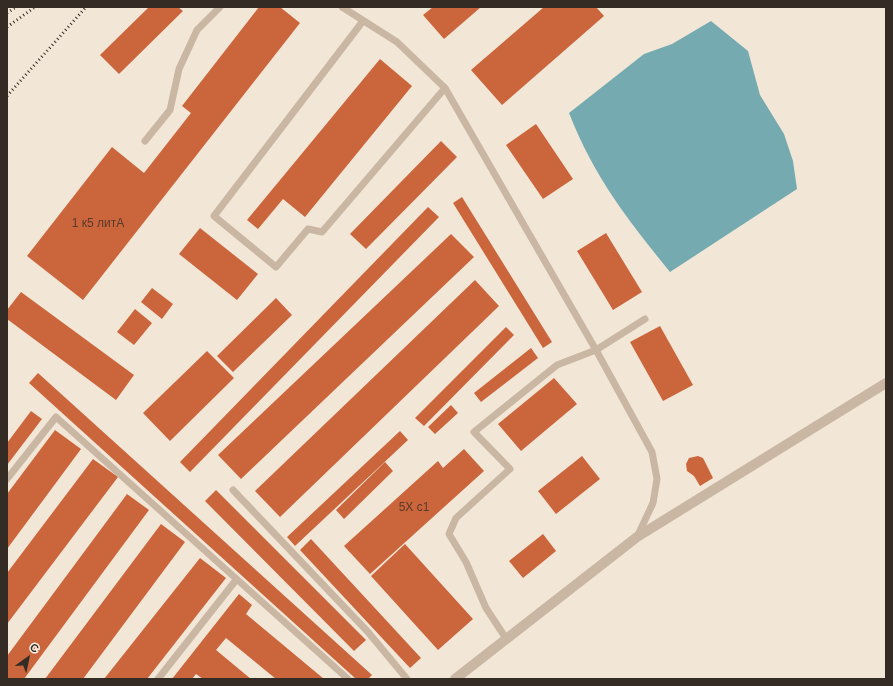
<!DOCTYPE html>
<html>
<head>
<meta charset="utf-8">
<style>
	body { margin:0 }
	#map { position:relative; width:893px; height:686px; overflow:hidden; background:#f2e6d7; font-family:Helvetica,sans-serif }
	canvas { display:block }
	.frame { position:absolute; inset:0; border:8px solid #352b25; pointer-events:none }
	.north { position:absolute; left:8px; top:638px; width:40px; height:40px; -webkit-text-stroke:3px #faf0e3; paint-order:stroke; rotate:33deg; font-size:11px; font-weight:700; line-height:16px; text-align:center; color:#352b25 }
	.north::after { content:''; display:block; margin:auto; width:14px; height:18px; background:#352b25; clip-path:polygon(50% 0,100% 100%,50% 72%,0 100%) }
</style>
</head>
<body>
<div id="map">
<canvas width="893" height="686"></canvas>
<div class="frame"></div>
<div class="north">С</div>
</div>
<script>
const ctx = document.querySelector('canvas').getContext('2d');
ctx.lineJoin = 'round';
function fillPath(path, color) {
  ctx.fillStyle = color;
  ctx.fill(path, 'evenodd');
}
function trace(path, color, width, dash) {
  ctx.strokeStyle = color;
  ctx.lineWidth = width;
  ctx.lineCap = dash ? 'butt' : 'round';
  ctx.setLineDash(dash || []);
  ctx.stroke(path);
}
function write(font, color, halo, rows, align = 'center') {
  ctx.font = font + ' Helvetica,sans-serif';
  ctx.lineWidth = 3.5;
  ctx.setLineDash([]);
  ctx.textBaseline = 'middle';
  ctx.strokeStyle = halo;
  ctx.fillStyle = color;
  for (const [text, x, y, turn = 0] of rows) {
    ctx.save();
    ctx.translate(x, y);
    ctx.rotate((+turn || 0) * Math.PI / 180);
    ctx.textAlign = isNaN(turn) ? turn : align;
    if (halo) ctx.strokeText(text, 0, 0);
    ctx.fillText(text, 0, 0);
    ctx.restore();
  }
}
const water = new Path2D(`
	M711 21 748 51 760 95 784 134 793 161 797 189 670 272C628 220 594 177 569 113L644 54 672 44Z`);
const building = new Path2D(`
	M149 7H178L183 11 119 74 100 55Z
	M259 7H280L300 23 83 300 27 256 112 147 144 173 191 113 182 106Z
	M433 7H481L444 39 423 15Z
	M544 7H596L604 16 502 105 471 70Z
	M380 59 412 86 305 217 283 199 258 229 247 220Z
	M536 124 573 179 543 199 506 145Z
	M441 141 457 157 366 249 350 234Z
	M462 197 552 342 543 348 453 203Z
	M428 207 439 217 190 472 180 462Z
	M200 228 258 274 237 300 179 254Z
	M606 233 642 292 613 310 577 251Z
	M451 234 474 257 241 479 218 455Z
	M475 280 499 306 280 517 255 491Z
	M152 288 173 304 162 319 141 302Z
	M21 292 134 375 116 400 7 319V310Z
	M276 298 292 315 233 372 217 356Z
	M135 309 152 323 134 345 117 332Z
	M660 326 693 385 663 401 630 342Z
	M506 327 514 335 424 426 415 418Z
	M531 348 538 358 481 402 474 393Z
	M207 351 234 378 170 441 143 413Z
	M38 373 372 675 368 679H356L29 383Z
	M554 378 577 404 521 451 498 424Z
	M451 405 458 413 435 434 428 427Z
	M31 411 42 419 7 465V443Z
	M55 430 81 449 7 549V494Z
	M400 431 408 440 295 546 287 537Z
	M464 449 484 471 370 574 344 546 438 461 443 468Z
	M582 456 600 479 556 514 538 491Z
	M698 456 703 458 713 478 700 486 694 476 687 471 686 464 689 458Z
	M93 459 118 477 7 624V573Z
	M385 462 393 471 344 519 336 510Z
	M216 490 366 640 354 651 205 501Z
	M127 494 149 510 24 679H7V656Z
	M161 524 185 542 83 679H45Z
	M543 534 556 551 523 578 509 561Z
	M311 539 421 658 410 668 300 550Z
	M405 544 473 619 438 650 371 576Z
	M200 558 226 578 147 679H104Z
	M239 594 252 605 246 614 324 679H276L226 638 216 650 251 679H203L196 674 192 679H172Z`);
const lane = new Path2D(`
	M342 7 397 42 445 88 596 350 652 452 657 479 653 503 637 537
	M363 21 214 216 276 267 308 229 322 232 445 88
	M145 141 170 110 179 69 197 30 220 7
	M7 479 56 417 348 679
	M233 490 368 632 407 679
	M507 640 486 608 466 562 449 534 456 518 510 469 474 432 557 365 596 350 645 319
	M158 679 236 580`);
const street = new Path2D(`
	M455 679 637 537 886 383`);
const rail = new Path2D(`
	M7 13 16 7
	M7 27 35 7
	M7 96 86 7`);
const numberNames = [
	["1 к5 литА",98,224],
	["5Х с1",414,508]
];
fillPath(water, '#75abb0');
fillPath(building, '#cb653c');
trace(lane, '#cab7a3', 7);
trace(street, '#cab7a3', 10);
trace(rail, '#352b25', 3, [1, 3]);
write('12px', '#5a3a2b', null, numberNames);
</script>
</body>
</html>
